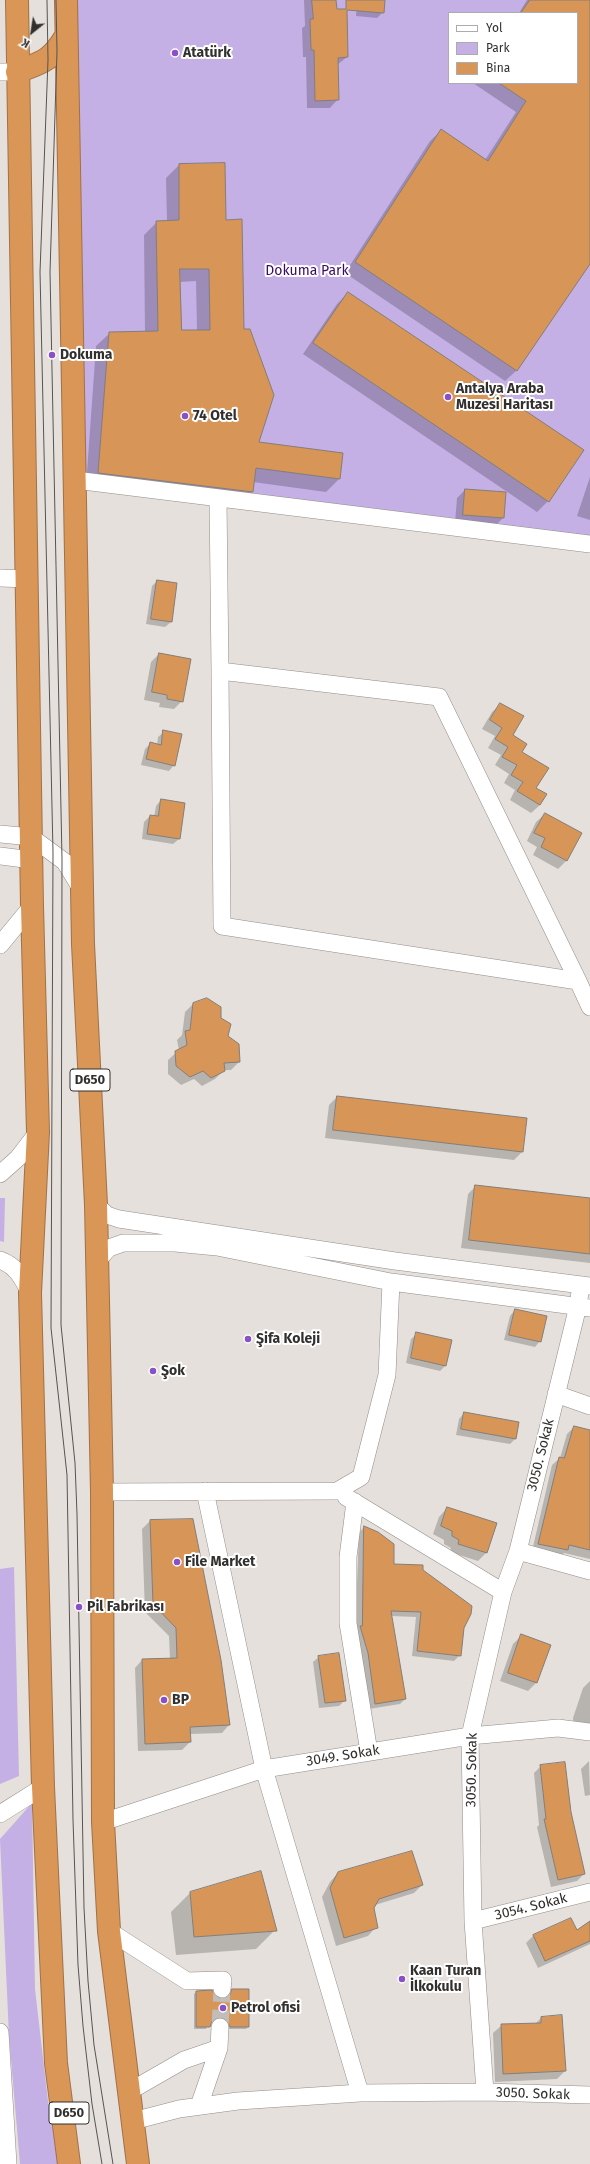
<!DOCTYPE html>
<html>
<head>
<meta charset="utf-8">
<style>
	body { margin:0 }
	#map { position:relative; width:590px; height:2164px; overflow:hidden; background:#e5e0db; font-family:"Fira Sans",sans-serif }
	canvas { display:block }
	.legend { position:absolute; left:448px; top:12px; width:130px; height:72px; box-sizing:border-box; background:#fff; border:1px solid #adacac; margin:0; padding:5px 7px; list-style:none; font-size:12px; color:#32302f }
	.legend li { display:flex; align-items:center; gap:8px; height:20px }
	.legend b { width:20px; border:1px solid #adacac }
	.north { position:absolute; left:12px; top:12px; width:40px; height:40px; -webkit-text-stroke:3px #fff; paint-order:stroke; rotate:210deg; font-size:11px; font-weight:700; line-height:16px; text-align:center; color:#32302f }
	.north::after { content:''; display:block; margin:auto; width:14px; height:18px; background:#32302f; clip-path:polygon(50% 0,100% 100%,50% 72%,0 100%) }
</style>
</head>
<body>
<div id="map">
<canvas width="590" height="2164"></canvas>
<ul class="legend">
<li><b style="height:5px;background:#fff"></b>Yol</li>
<li><b style="height:11px;background:#c4b0e5"></b>Park</li>
<li><b style="height:11px;background:#d79557"></b>Bina</li>
</ul>
<div class="north">K</div>
</div>
<script>
const ctx = document.querySelector('canvas').getContext('2d');
ctx.lineJoin = 'round';
function fillPath(path, color) {
  ctx.fillStyle = color;
  ctx.fill(path, 'evenodd');
}
function trace(path, color, width, dash) {
  ctx.strokeStyle = color;
  ctx.lineWidth = width;
  ctx.lineCap = dash ? 'butt' : 'round';
  ctx.setLineDash(dash || []);
  ctx.stroke(path);
}
function write(font, color, halo, rows, align = 'center') {
  ctx.font = font + ' "Fira Sans",sans-serif';
  ctx.lineWidth = 4;
  ctx.setLineDash([]);
  ctx.textBaseline = 'middle';
  ctx.strokeStyle = halo;
  ctx.fillStyle = color;
  for (const [text, x, y, turn = 0] of rows) {
    ctx.save();
    ctx.translate(x, y);
    ctx.rotate((+turn || 0) * Math.PI / 180);
    ctx.textAlign = isNaN(turn) ? turn : align;
    if (halo) ctx.strokeText(text, 0, 0);
    ctx.fillText(text, 0, 0);
    ctx.restore();
  }
}
const green = new Path2D(`
	M68 0H590V543L75 480ZM449 13H577V83H449Z
	M0 1198H5L4 1242 0 1241Z
	M14 1567 19 1776 0 1784V1569Z
	M32 1803 35 1989 48 2101 59 2164H20L9 2036 0 1839Z`);
const shadow = new Path2D(`
	M304 0H335L336 10 347 57 337 65 338 99 330 108H307L306 57H303L302 28 305 26Z
	M357 0H384L383 12 377 18 356 16Z
	M527 0H590V263L516 371 505 381 345 273 430 141 441 131 485 160 516 112 473 83H577V13H519Z
	M224 164 225 221 243 330 258 442 342 454 339 479 326 492 253 482 252 492 239 505 86 486 96 346 110 333 145 332 144 235 157 222 167 221 166 178 179 165ZM196 281 197 331H181L180 282Z
	M348 293 548 501 537 512 303 354 337 304Z
	M590 477V520L577 516Z
	M465 490 503 518 495 526 455 523 457 498Z
	M157 581 171 622 165 627 146 624 152 586Z
	M159 654 182 701 174 709 159 707 160 703 144 700 151 662Z
	M501 704 511 736 521 752 540 805 531 813 510 800 515 790 504 783 509 774 495 765 501 755 488 748 495 736 482 729 492 712Z
	M164 732 174 765 169 771 141 765 145 749 150 744 157 745 158 737Z
	M161 800 179 839 173 844 142 839 144 822 150 816 154 817 156 806Z
	M545 814 567 860 558 869 533 855 537 847 527 841 536 822Z
	M193 1004 220 1018 239 1062 231 1070H224L215 1079 202 1086 194 1079 181 1085 168 1074V1060L179 1050 177 1040 182 1035 185 1012Z
	M337 1097 526 1119 522 1152 514 1160 325 1138 329 1105Z
	M476 1186 590 1199V1263L461 1248 468 1194Z
	M515 1310 540 1341 535 1347 504 1340 510 1316Z
	M417 1334 445 1366 440 1371 406 1363 411 1339Z
	M464 1413 518 1423 515 1439 510 1444 456 1435 459 1419Z
	M574 1427 590 1432V1559L564 1553 559 1557 532 1551 552 1465 560 1458 567 1434Z
	M447 1508 496 1523 486 1553 478 1561 450 1552 451 1548 444 1544V1540L433 1534 439 1517Z
	M150 1521 229 1725 222 1733 189 1734 190 1742 182 1750 138 1751 135 1668 142 1660 170 1659 169 1636 145 1612 142 1529Z
	M364 1527 392 1565 422 1570 463 1627 460 1655 454 1661 412 1656 416 1617 391 1616 405 1699 400 1704 369 1709 362 1659 355 1632 359 1533Z
	M522 1635 536 1683 528 1691 500 1681 513 1644Z
	M319 1657 345 1700 339 1706 319 1708 313 1662Z
	M590 1681V1733L574 1729 573 1718 583 1688Z
	M589 1761 590 1795 585 1796 581 1769Z
	M541 1766 570 1812 584 1874 577 1881 551 1887 537 1827 539 1825 534 1773Z
	M338 1873 422 1885 414 1893 375 1905 373 1908 376 1927 368 1936 336 1946 322 1897 330 1882Z
	M190 1893 275 1930 256 1949 176 1955 171 1912Z
	M571 1919 576 1931 590 1922V1944L538 1968 526 1943 533 1936Z
	M232 1990 248 2027 246 2029H227L223 2021 217 2019 210 2022 206 2029H194V1994L196 1992 221 2000 228 1997Z
	M541 2018 565 2071 557 2079 495 2082 493 2033 502 2025 535 2024Z`);
const building = new Path2D(`
	M312 0H336L337 9H346V0H385L384 13 347 10 348 57 338 58 339 100 315 101 314 50H311L310 19H313Z
	M530 0H590V264L517 371 355 262 441 129 488 161 526 101 499 83H577V13H521Z
	M225 163 226 220 242 219 244 329H250L274 395 259 442 343 453 340 479 256 468 253 492 98 473 109 332 158 331 156 221 179 220V164ZM180 269H209L210 330H182Z
	M348 292 584 450 549 502 313 343Z
	M465 489 506 492 504 518 463 515Z
	M157 580 177 583 172 622 151 619Z
	M159 653 191 659 183 702 167 699V695L152 692Z
	M500 703 524 716 513 735 527 744 522 752 549 768 536 788 547 794 540 805 517 791 523 782 511 775 517 765 502 757 508 747 495 739 502 728 490 720Z
	M163 730 182 734 175 766 146 759 150 742 161 745Z
	M161 799 185 803 180 839 147 834 150 815 158 816Z
	M545 813 582 833 567 861 541 847 545 838 534 833Z
	M207 998 221 1007V1018L231 1024 228 1036 239 1044 240 1062 224 1063 225 1071 211 1078 203 1071 190 1077 176 1066 175 1051 187 1045 185 1031 190 1030 193 1003Z
	M337 1096 527 1118 523 1152 333 1130Z
	M475 1185 590 1198V1254L469 1240Z
	M515 1309 547 1316 541 1342 509 1335Z
	M416 1332 452 1340 446 1366 411 1358Z
	M464 1412 519 1422 516 1439 461 1429Z
	M574 1426 590 1430V1550L569 1545 568 1550 538 1544 559 1457 564 1458Z
	M447 1507 497 1523 487 1553 458 1544 459 1540 452 1536V1531L441 1526Z
	M193 1519 221 1660 230 1725 190 1727 191 1742 145 1744 142 1659 177 1658 176 1628 153 1604 150 1520Z
	M364 1526 378 1532 394 1544V1564L423 1565V1570L472 1606 471 1614 464 1628 461 1656 417 1651 421 1612 391 1611 406 1699 375 1704 368 1653 360 1626H362Z
	M521 1634 551 1645 537 1683 508 1673Z
	M339 1653 346 1701 325 1703 318 1656Z
	M565 1762 571 1812 585 1874 558 1880 544 1819H546L540 1765Z
	M412 1851 423 1885 379 1899 374 1908 378 1928 344 1938 330 1888 338 1872Z
	M261 1871 277 1931 194 1937 190 1892Z
	M571 1918 577 1930 590 1921V1941L545 1961 533 1935Z
	M232 1989H249V2027H230L226 2019 220 2017 212 2021 210 2027H196V1991L212 1990 216 1997 221 1999 230 1995Z
	M562 2015 566 2071 503 2074 501 2024 541 2023V2017Z`);
const minorTunnel = new Path2D(`
	M220 2027 222 1989`);
const minor = new Path2D(`
	M0 72H17
	M75 480 590 544
	M218 498 220 671
	M0 578 28 579
	M0 834 31 837 65 862 82 890
	M0 856 32 860
	M0 945 32 906
	M578 981 222 926 220 671 439 697 578 981 590 1007
	M0 1174 18 1158 38 1132
	M96 1205 107 1215 119 1219 395 1261 590 1286
	M0 1260C17 1266 22 1278 30 1293
	M97 1261 109 1248 123 1243H175L217 1247 391 1282 590 1308
	M581 1285 578 1306 518 1551 503 1592 470 1736 473 1921 485 2092 590 2095
	M556 1394 590 1406
	M205 1491 264 1769 360 2093 485 2092
	M102 1492 337 1491 361 1477 387 1375 391 1282
	M346 1497 503 1592
	M355 1502 348 1557V1623L369 1752
	M518 1551 590 1571
	M0 1814 43 1787
	M103 1822 264 1769 470 1736 558 1728 590 1732
	M473 1921 590 1892
	M109 1931 187 1981 223 1980 222 1989
	M0 2032 8 2164
	M130 2091 184 2060 219 2048 220 2027
	M199 2106 219 2048
	M133 2121 179 2109 238 2101 360 2093`);
const highway = new Path2D(`
	M17 0 32 906 38 1132 30 1293 43 1787 56 2063 69 2164
	M66 0 83 944 96 1205 102 1492 103 1822 109 1931 138 2164
	M17 72C43 62 51 61 66 36`);
const tram = new Path2D(`
	M47 0 48 60 40 272 53 852 51 1328 67 1475 73 1820 78 1965 83 2026 92 2104 102 2164
	M56 0 57 51 50 272 62 859 61 1325 75 1463 77 1514 84 1908 88 1981 94 2045 113 2164`);
const markers = [
	[175,53,4,"#8851c8"],
	[52,355,4,"#8851c8"],
	[448,397,4,"#8851c8"],
	[185,416,4,"#8851c8"],
	[248,1339,4,"#8851c8"],
	[153,1371,4,"#8851c8"],
	[177,1562,4,"#8851c8"],
	[79,1607,4,"#8851c8"],
	[164,1700,4,"#8851c8"],
	[402,1979,4,"#8851c8"],
	[223,2008,4,"#8851c8"]
];
const shields = [
	[90,1080,40],
	[69,2113,40]
];
const shieldNames = [
	["D650",90,1080],
	["D650",69,2113]
];
const poiNames = [
	["Atatürk",183,53],
	["Dokuma",60,355],
	["Antalya Araba",456,389],
	["Muzesi Haritası",456,405],
	["74 Otel",193,416],
	["Şifa Koleji",256,1339],
	["Şok",161,1371],
	["File Market",185,1562],
	["Pil Fabrikası",87,1607],
	["BP",172,1700],
	["Kaan Turan",410,1971],
	["İlkokulu",410,1987],
	["Petrol ofisi",231,2008]
];
const parkNames = [
	["Dokuma Park",307,271]
];
const streetNames = [
	["3050. Sokak",541,1455,-76],
	["3049. Sokak",343,1756,-9],
	["3050. Sokak",472,1770,-89],
	["3054. Sokak",531,1907,-14],
	["3050. Sokak",533,2094,2]
];
fillPath(green, '#c4b0e5');
fillPath(shadow, '#0003');
fillPath(building, '#d79557');
trace(building, '#837e7a', 1);
trace(minorTunnel, '#c1bdb9', 17, [17, 8]);
trace(minor, '#928d89', 18);
trace(highway, '#9f7249', 24);
trace(minor, '#fff', 17);
trace(highway, '#d99657', 22);
trace(tram, '#565352', 1);
for (const [x, y, r, color] of markers) {
  const dot = new Path2D();
  dot.arc(x, y, r, 0, 2 * Math.PI);
  ctx.fillStyle = color;
  ctx.fill(dot);
  trace(dot, '#fff', 1.5);
}
for (const [x, y, w] of shields) {
  const box = new Path2D();
  box.roundRect(x - w / 2, y - 11, w, 22, 3);
  ctx.fillStyle = '#fff';
  ctx.fill(box);
  trace(box, '#32302f', 1);
}
write('bold 13px', '#32302f', null, shieldNames);
write('bold 14px', '#32302f', '#fff', poiNames, 'left');
write('14px', '#3b0a65', '#fff', parkNames);
write('14px', '#32302f', '#fff', streetNames);
</script>
</body>
</html>
